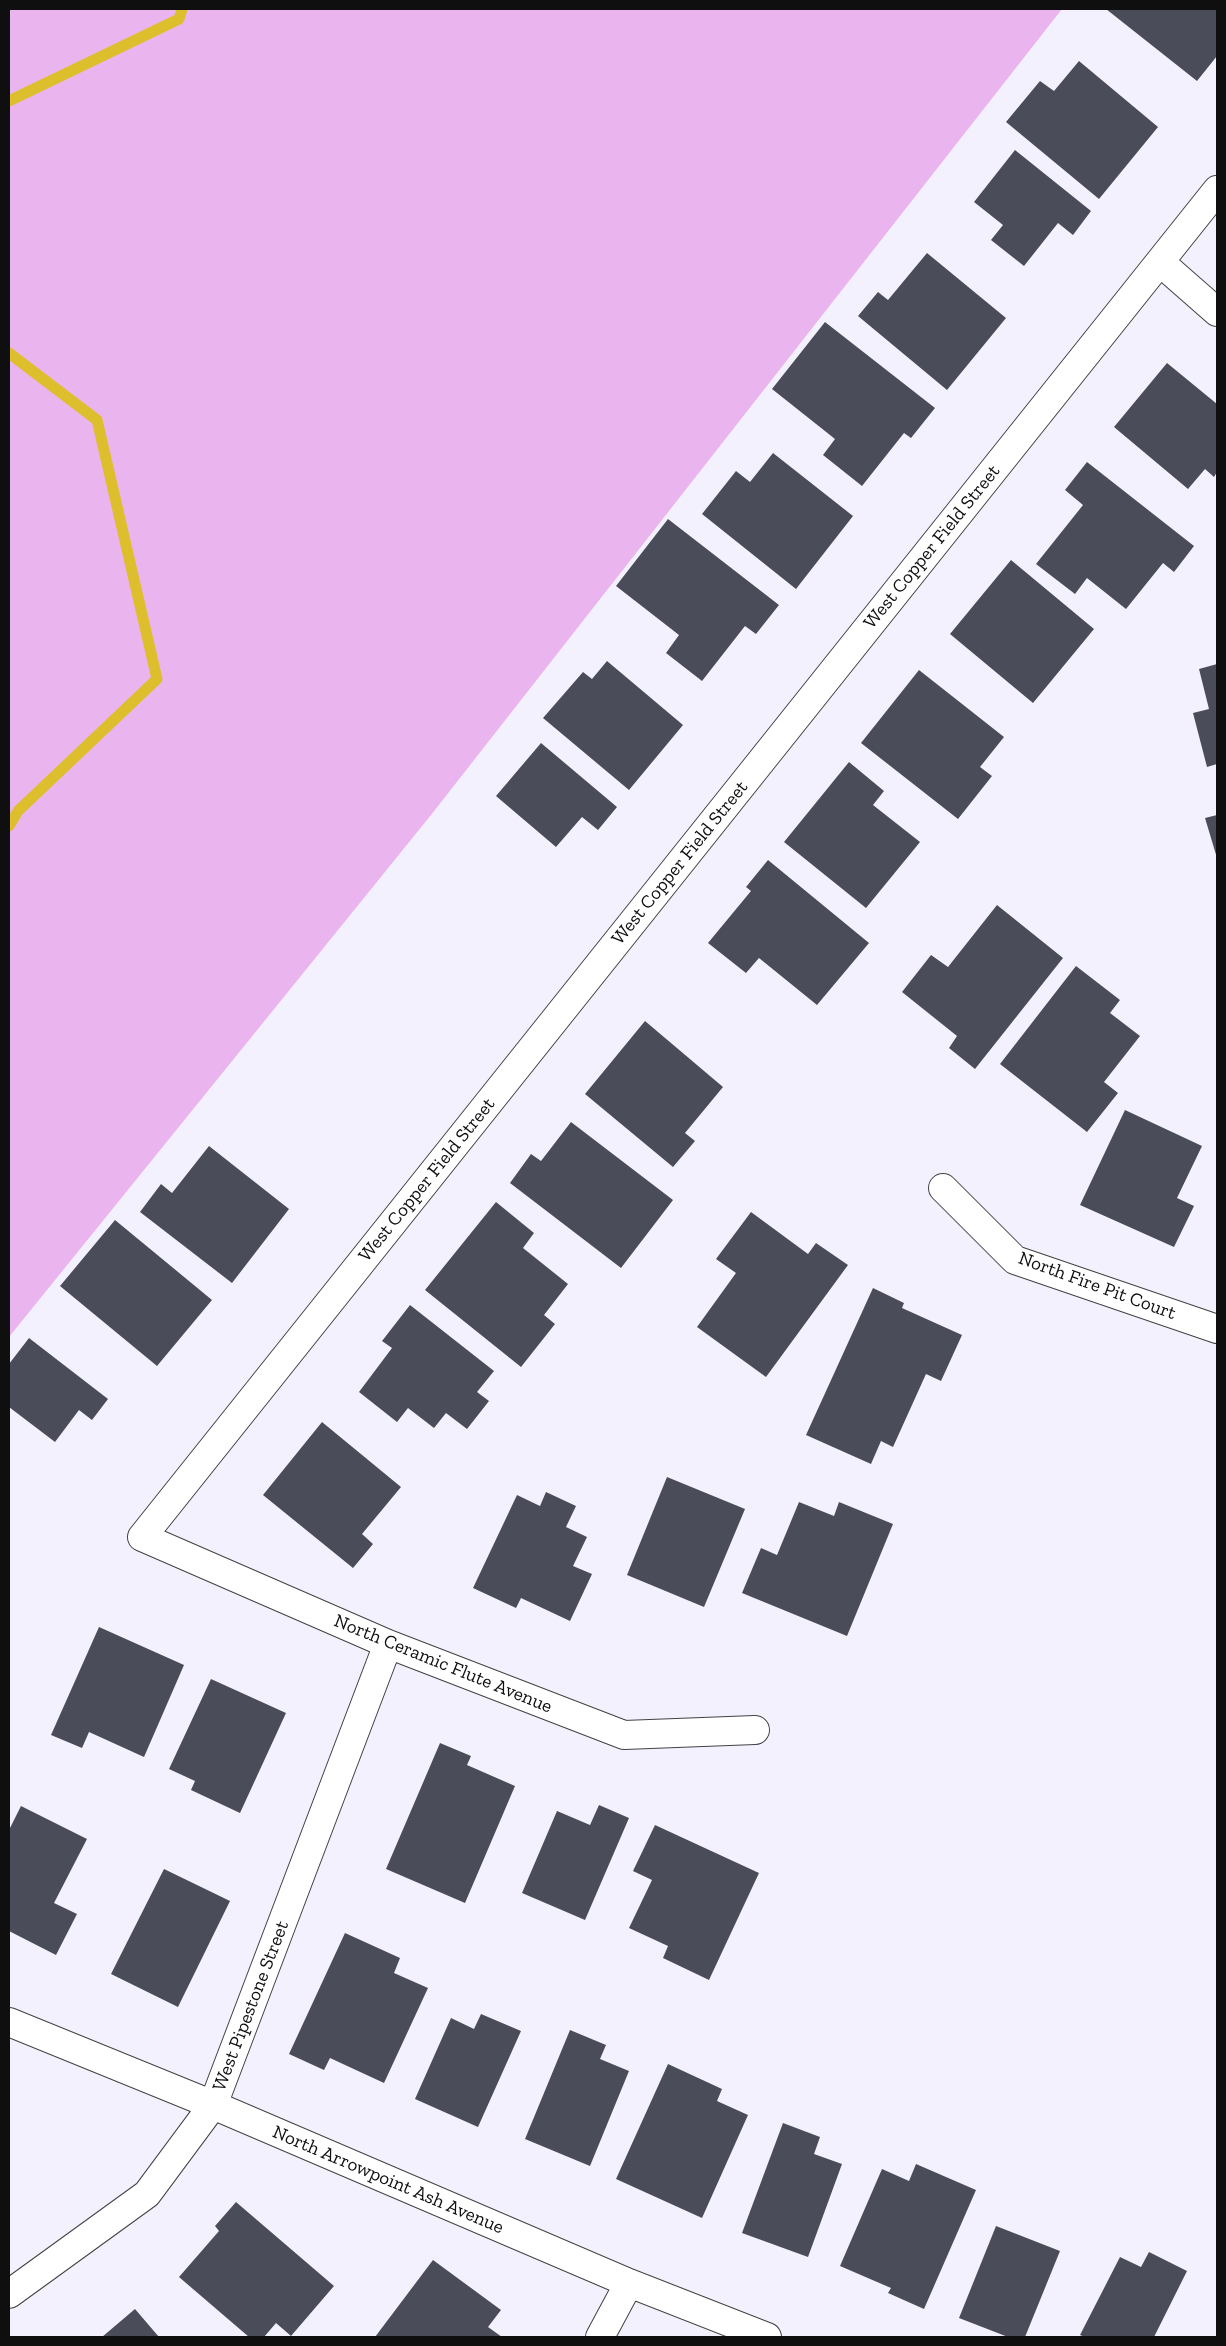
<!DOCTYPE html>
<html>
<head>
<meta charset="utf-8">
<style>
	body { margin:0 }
	#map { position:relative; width:1226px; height:2346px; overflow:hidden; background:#f4f1ff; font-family:"Zilla Slab",serif }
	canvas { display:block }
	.frame { position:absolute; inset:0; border:10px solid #0f0f0f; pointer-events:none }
</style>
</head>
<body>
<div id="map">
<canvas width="1226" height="2346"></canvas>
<div class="frame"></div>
</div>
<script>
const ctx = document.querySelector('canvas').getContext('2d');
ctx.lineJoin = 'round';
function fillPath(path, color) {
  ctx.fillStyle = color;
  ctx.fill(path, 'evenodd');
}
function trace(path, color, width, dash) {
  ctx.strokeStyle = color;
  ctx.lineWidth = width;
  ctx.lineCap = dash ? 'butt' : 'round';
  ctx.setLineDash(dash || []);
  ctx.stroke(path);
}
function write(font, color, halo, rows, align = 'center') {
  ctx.font = font + ' "Zilla Slab",serif';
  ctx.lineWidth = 5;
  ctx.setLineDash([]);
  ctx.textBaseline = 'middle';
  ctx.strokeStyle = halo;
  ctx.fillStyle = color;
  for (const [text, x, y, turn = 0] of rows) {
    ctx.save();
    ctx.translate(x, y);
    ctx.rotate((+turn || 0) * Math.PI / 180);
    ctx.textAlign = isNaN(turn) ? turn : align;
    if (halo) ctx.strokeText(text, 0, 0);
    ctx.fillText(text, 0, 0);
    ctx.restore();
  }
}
const green = new Path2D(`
	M9 9H1062L431 815 9 1337Z`);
const stream = new Path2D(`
	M9 101 179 19 182 9
	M9 353 97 420 157 679 18 811 9 826`);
const building = new Path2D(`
	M1106 9H1217V56L1197 81Z
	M1079 61 1158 127 1099 199 1006 122 1040 81 1054 91Z
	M1015 150 1091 211 1073 235 1058 223 1024 266 991 240 1003 225 974 202Z
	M927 253 1006 318 947 390 858 316 878 292 888 300Z
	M825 322 935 408 911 438 904 433 862 486 823 455 835 439 772 389Z
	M1167 363 1217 404V472L1214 477 1205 469 1188 489 1114 427Z
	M773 453 853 516 796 589 702 514 736 471 750 482Z
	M1087 462 1194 546 1174 572 1163 563 1126 609 1087 578 1075 594 1036 564 1083 505 1065 490Z
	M668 519 779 605 756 634 745 626 702 681 666 653 679 635 616 586Z
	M1011 560 1094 629 1033 703 950 634Z
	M607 661 683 725 629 790 543 718 583 672 592 679Z
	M1217 664V764L1207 767 1193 713 1209 709 1199 669Z
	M919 670 1004 737 980 767 992 776 958 819 861 743Z
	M541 743 617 807 598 830 582 817 556 847 496 796Z
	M849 762 884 791 873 805 920 842 866 908 784 842Z
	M1217 815V858L1205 818Z
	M768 860 869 943 817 1005 759 958 746 973 708 943 751 891 746 887Z
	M997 905 1063 958 975 1069 949 1048 957 1036 902 992 931 955 948 967Z
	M1076 966 1120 1000 1110 1013 1140 1036 1104 1082 1118 1093 1087 1132 1000 1064Z
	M645 1021 723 1087 685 1133 695 1141 673 1167 585 1094Z
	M1125 1110 1202 1146 1177 1198 1194 1206 1174 1247 1080 1205Z
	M571 1122 673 1200 621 1268 510 1183 531 1154 541 1161Z
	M209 1146 289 1209 232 1283 140 1212 161 1184 172 1193Z
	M496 1202 534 1233 523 1248 568 1284 544 1315 555 1324 521 1367 425 1290Z
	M751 1212 808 1254 816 1243 848 1265 766 1377 697 1327 736 1273 716 1259Z
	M115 1220 212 1300 157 1366 60 1286Z
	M873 1288 904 1303 902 1308 962 1335 941 1381 926 1374 893 1447 881 1441 871 1464 806 1435Z
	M410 1305 494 1371 477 1392 489 1401 467 1429 446 1413 434 1428 408 1408 397 1422 359 1392 392 1348 382 1341Z
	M29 1338 108 1399 92 1420 79 1410 55 1442 9 1407V1364Z
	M322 1422 401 1487 362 1534 373 1544 353 1568 263 1495Z
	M667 1477 745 1509 704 1607 627 1575Z
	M546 1492 576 1506 566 1527 587 1537 573 1566 592 1574 570 1621 521 1598 516 1608 473 1588 517 1495 540 1506Z
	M799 1502 834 1516 839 1502 893 1524 847 1636 742 1593 761 1548 777 1555Z
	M99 1627 184 1665 144 1757 89 1732 82 1748 51 1735Z
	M211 1679 286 1713 240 1813 191 1790 195 1781 169 1769Z
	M440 1743 471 1756 467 1765 515 1786 465 1903 386 1869Z
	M599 1805 629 1818 585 1920 522 1893 557 1811 590 1825Z
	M21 1806 87 1839 54 1903 77 1914 56 1955 9 1931V1830Z
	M655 1825 759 1873 709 1980 663 1958 668 1946 629 1928 652 1880 633 1871Z
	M164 1869 230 1901 178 2007 111 1974Z
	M345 1933 400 1958 394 1973 428 1988 384 2083 330 2058 324 2070 289 2054Z
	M481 2014 521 2031 478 2127 415 2099 451 2018 474 2029Z
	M570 2030 606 2045 600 2059 629 2071 590 2166 525 2139Z
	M668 2064 722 2089 717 2101 748 2115 702 2218 616 2179Z
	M783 2123 820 2137 814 2154 842 2164 808 2257 742 2233Z
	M916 2164 976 2190 924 2309 888 2293 891 2288 840 2266 882 2169 909 2181Z
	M236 2202 334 2286 291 2336 276 2323 264 2337H249L179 2277 219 2231 215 2226Z
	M996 2226 1060 2251 1025 2337H1008L959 2318Z
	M1149 2252 1187 2271 1154 2337H1085L1080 2335 1120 2257 1141 2267Z
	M433 2260 501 2310 488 2327 502 2337H375Z
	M135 2309 159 2337H102Z`);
const minor = new Path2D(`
	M1160 262 1217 312
	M943 1188 1015 1260 1217 1329
	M755 1730 624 1735 388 1644 142 1537 1217 190
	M9 2022 213 2105 629 2283 767 2337
	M9 2294 147 2194 213 2105 388 1644
	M600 2337 629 2283`);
const streetNames = [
	["West Copper Field Street",932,547,-51],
	["West Copper Field Street",680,863,-51],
	["West Copper Field Street",427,1180,-51],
	["North Fire Pit Court",1097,1286,20],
	["North Ceramic Flute Avenue",443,1664,22],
	["West Pipestone Street",251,2006,-69],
	["North Arrowpoint Ash Avenue",388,2180,23]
];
fillPath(green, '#eab5ef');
trace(stream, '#ddbf2e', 11);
fillPath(building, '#4a4d59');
trace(minor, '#424242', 30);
trace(minor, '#fff', 28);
write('19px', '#0f0f0f', '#fff', streetNames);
</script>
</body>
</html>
